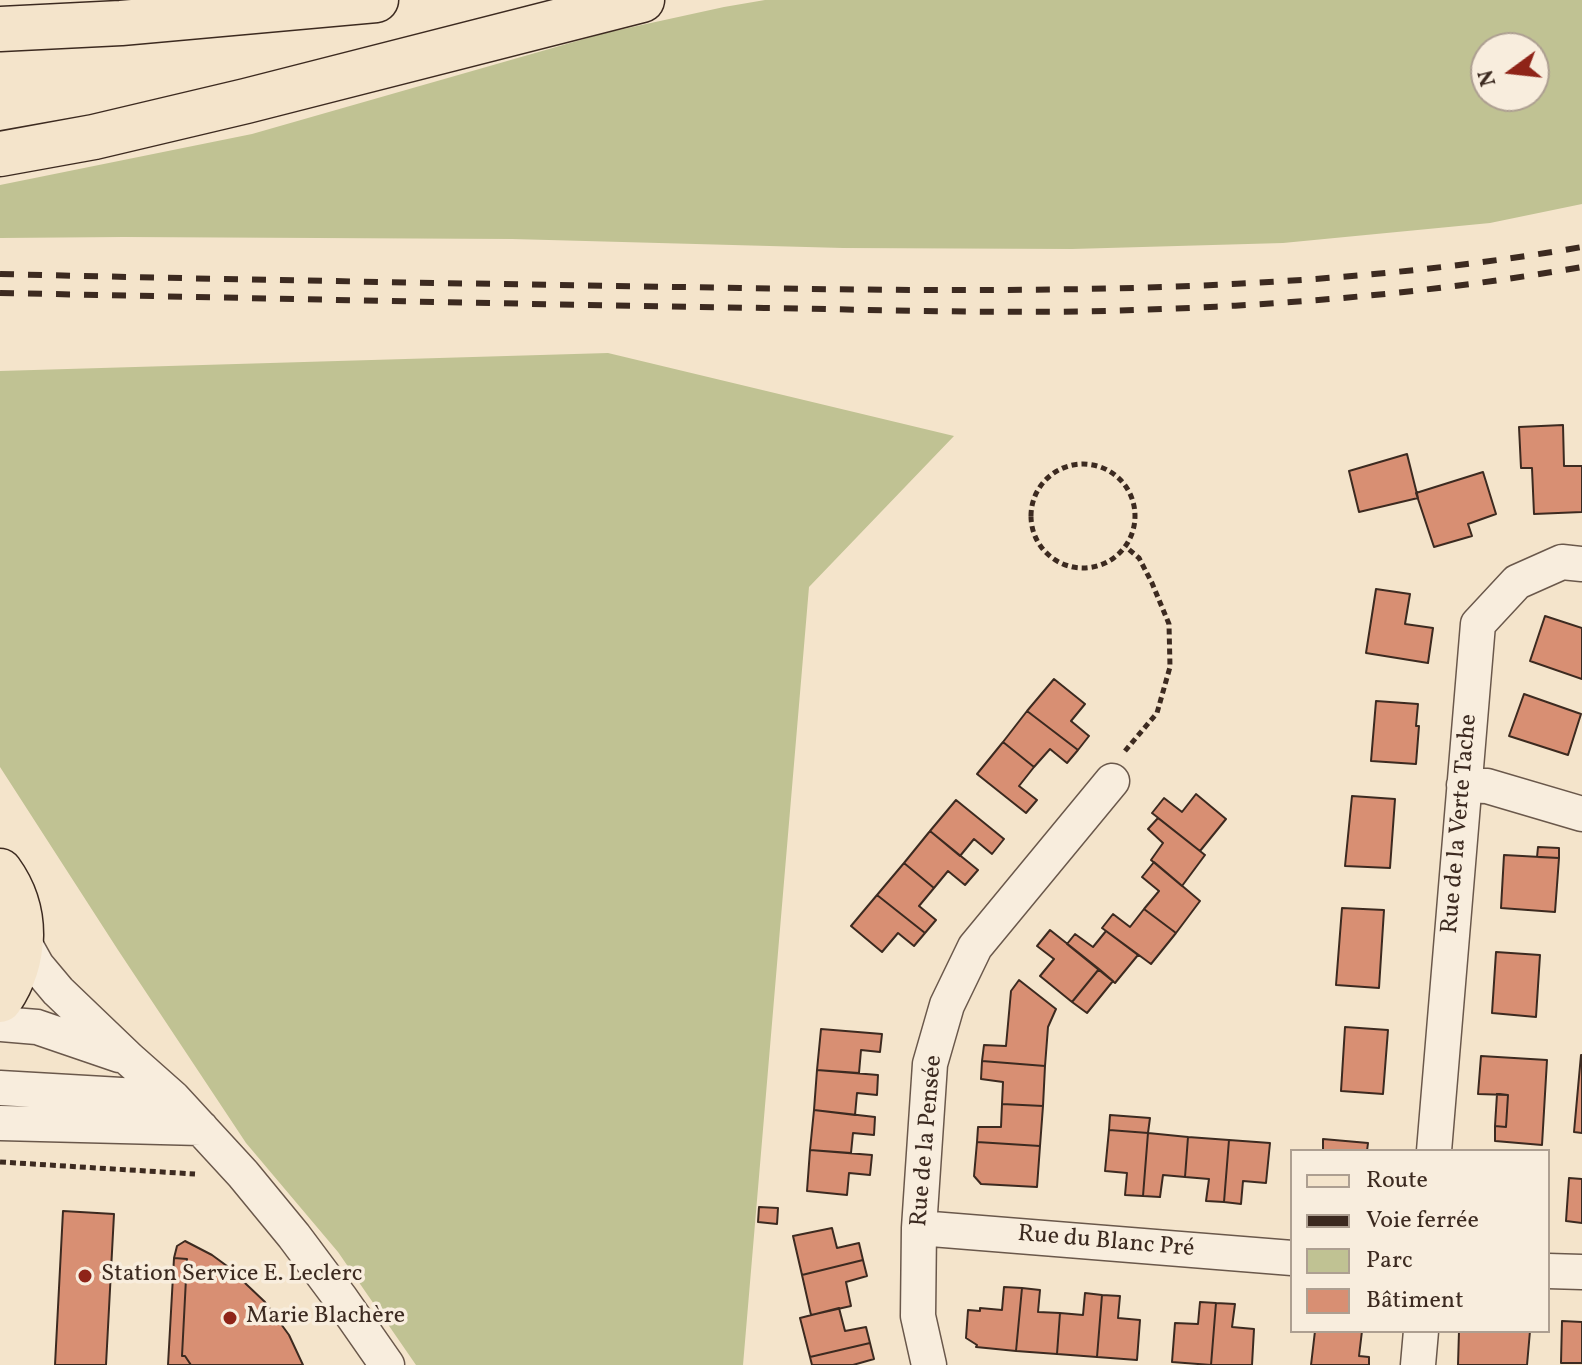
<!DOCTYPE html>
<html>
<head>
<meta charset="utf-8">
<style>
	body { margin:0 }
	#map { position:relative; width:1582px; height:1365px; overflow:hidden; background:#f4e4cb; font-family:Vollkorn,serif }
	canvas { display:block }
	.legend { position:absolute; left:1290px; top:1149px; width:260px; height:184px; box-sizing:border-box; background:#f8eddd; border:2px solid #ad9f91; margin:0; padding:10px 14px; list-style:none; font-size:24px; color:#3c2a20 }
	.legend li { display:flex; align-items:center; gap:16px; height:40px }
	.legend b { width:40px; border:2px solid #ad9f91 }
	.north { position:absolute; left:1470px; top:32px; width:80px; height:80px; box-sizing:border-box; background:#f8eddd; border:2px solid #ad9f91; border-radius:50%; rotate:255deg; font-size:22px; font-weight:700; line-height:32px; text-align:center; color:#3c2a20 }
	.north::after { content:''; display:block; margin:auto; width:28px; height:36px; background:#8f2418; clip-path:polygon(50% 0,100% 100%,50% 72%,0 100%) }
</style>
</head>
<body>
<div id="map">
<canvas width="1582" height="1365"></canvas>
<ul class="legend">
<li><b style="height:10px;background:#f4e4cb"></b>Route</li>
<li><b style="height:10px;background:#3c2a20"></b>Voie ferrée</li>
<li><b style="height:22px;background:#c0c293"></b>Parc</li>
<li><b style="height:22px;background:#d88f73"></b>Bâtiment</li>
</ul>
<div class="north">N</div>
</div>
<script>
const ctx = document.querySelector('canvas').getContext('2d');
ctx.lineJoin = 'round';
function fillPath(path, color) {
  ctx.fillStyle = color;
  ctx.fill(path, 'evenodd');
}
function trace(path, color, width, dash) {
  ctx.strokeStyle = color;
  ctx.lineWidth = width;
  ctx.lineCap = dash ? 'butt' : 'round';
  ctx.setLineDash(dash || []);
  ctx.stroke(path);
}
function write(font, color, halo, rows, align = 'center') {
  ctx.font = font + ' Vollkorn,serif';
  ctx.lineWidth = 7;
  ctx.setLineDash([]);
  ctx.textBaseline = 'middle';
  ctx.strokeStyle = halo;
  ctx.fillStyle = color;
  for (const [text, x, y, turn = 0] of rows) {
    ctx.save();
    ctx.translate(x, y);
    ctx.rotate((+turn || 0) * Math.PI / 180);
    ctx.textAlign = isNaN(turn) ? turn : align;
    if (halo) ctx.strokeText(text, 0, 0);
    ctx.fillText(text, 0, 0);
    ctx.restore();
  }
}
const green = new Path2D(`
	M765 0H1582V204L1490 223 1283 243 1072 249 843 248 512 239 124 237 0 238V185L252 134 605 33 724 7ZM1486 48H1534V96H1486Z
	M608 353 954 436 809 587 743 1365H416L338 1252 246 1143 118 950 0 767V371Z`);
const building = new Path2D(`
	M1563 425 1564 466H1582V512L1534 514 1532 468H1521L1519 427Z
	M1407 454 1418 498 1359 512 1349 471Z
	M1483 472 1496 514 1468 524 1472 536 1434 547 1416 493Z
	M1376 589 1410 594 1405 624 1433 628 1428 663 1366 653Z
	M1545 616 1582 628V679L1530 661Z
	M1054 679 1085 704 1071 721 1089 736 1078 750 1027 711Z
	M1524 694 1581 714 1568 755 1509 736Z
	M1376 701 1418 704 1416 726H1419L1416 764 1371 761Z
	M1027 711 1078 750 1067 763 1050 749 1034 767 1003 742Z
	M1003 742 1034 767 1019 786 1037 800 1026 813 977 774Z
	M1196 794 1226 819 1200 851 1152 813 1164 798 1182 812Z
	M1352 796 1395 799 1390 868 1345 866Z
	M956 800 1004 839 992 854 974 839 960 856 930 831Z
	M1158 818 1205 855 1182 886 1151 860 1163 843 1148 829Z
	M930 831 978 870 965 885 948 871 934 888 904 863Z
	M1538 847 1559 848V858L1537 857Z
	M1504 855 1559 858 1555 912 1501 908Z
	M1154 862 1200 901 1176 933 1144 909 1159 891 1142 877Z
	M904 863 934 888 919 906 936 920 925 933 877 895Z
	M877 895 925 933 914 946 898 933 882 952 851 926Z
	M1342 908 1384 910 1379 988 1336 985Z
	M1144 909 1176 933 1151 964 1102 928 1113 914 1130 927Z
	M1050 930 1099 969 1072 1002 1040 976 1054 959 1037 946Z
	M1106 931 1138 955 1115 983 1067 944 1075 934 1093 947Z
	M1496 952 1540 955 1536 1017 1492 1013Z
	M1099 969 1113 981 1087 1013 1072 1002Z
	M1019 980 1056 1009 1048 1027 1045 1066 982 1061 984 1045 1006 1046 1011 991Z
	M1345 1027 1388 1030 1383 1094 1341 1091Z
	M821 1029 882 1034 880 1052 861 1050 859 1073 817 1070Z
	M1581 1055H1582V1133L1574 1132Z
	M1481 1056 1547 1060 1542 1145 1495 1141V1126L1506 1127 1508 1095 1478 1094Z
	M982 1061 1045 1066 1043 1106 1002 1104 1003 1082 981 1079Z
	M817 1070 878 1075 877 1095 857 1093 855 1115 814 1110Z
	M1497 1094 1508 1095 1506 1127 1495 1126Z
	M1002 1104 1043 1106 1040 1146 977 1142 978 1127H1001Z
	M814 1110 875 1117 874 1135 853 1133 851 1153 810 1150Z
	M1110 1115 1150 1118 1148 1133 1109 1130Z
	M1109 1130 1148 1133 1143 1196 1125 1195 1127 1173 1105 1171Z
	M1148 1133 1188 1137 1185 1177 1163 1175 1160 1197 1143 1196Z
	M1188 1137 1229 1140 1224 1202 1206 1201 1209 1179 1185 1177Z
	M1323 1139 1368 1143 1367 1151H1323Z
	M1229 1140 1270 1143 1266 1183 1243 1181 1241 1204 1224 1202Z
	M977 1142 1040 1146 1037 1187 981 1184 974 1176Z
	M810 1150 872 1155 870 1175 849 1173 847 1195 807 1191Z
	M1569 1178 1582 1179V1223L1566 1221Z
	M759 1207 778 1208 777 1224 758 1222Z
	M63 1211 114 1214 106 1365H55Z
	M832 1228 837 1248 859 1243 863 1260 802 1275 793 1236Z
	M185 1241 212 1255 227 1266 265 1302 289 1335 303 1365H191L185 1356H182L187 1259 174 1258 177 1246Z
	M174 1258 187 1259 182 1356H185L191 1365H168Z
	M863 1260 867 1276 846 1282 851 1306 811 1315 802 1275Z
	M1004 1287 1022 1288 1016 1351 976 1347 977 1345 966 1338 968 1310 980 1311V1308L1002 1310Z
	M1022 1288 1040 1290 1038 1312 1060 1313 1057 1354 1016 1351Z
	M1085 1293 1102 1295 1097 1357 1057 1354 1060 1313 1083 1315Z
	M1102 1295 1120 1296 1118 1318 1140 1320 1137 1360 1097 1357Z
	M1200 1302 1216 1303 1211 1365 1172 1362 1175 1323 1198 1324Z
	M1216 1303 1235 1304 1232 1327 1254 1329 1252 1365H1211Z
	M839 1308 845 1331 866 1327 870 1343 810 1357 800 1318Z
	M1562 1321 1582 1322V1363H1561Z
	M1315 1331H1362L1359 1356 1369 1357V1365H1311Z
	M1459 1331H1530L1527 1365H1458Z
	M870 1343 874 1359 853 1365H812L810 1357Z`);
const path = new Path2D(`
	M1031 516a52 52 0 1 1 104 0a52 52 0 1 1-104 0Z
	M1125 751 1157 713 1170 667 1169 624 1152 583 1139 558 1126 547
	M0 1162 195 1174`);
const minor = new Path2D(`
	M1464 785 1487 786 1582 814
	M22 939 37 966 58 991 129 1059 173 1098 243 1174 294 1236 341 1299 387 1365
	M0 1024 37 1027 119 1055
	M0 1088 173 1098
	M0 1123 201 1128
	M1434 1151 1478 624 1517 582 1562 562 1582 564
	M919 1228 1292 1258
	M1548 1271 1582 1272
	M929 1365 918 1316 919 1228 930 1064 947 1005 975 947 1112 781
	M1418 1365 1421 1331`);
const major = new Path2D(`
	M0 871C29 911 27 960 0 1000`);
const highway = new Path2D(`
	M0 29 121 23 376 0
	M0 154 94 137 246 101 642 0`);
const rail = new Path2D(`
	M0 274C247 280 494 284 740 288 1024 292 1302 295 1582 247
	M0 293C255 298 510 304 764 308 897 310 1030 315 1162 309 1303 304 1444 291 1582 267`);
const markers = [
	[85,1276,8,"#8f2418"],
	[230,1318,8,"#8f2418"]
];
const streetNames = [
	["Rue de la Verte Tache",1461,824,-85],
	["Rue de la Pensée",928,1141,-85],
	["Rue du Blanc Pré",1106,1243,5]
];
const poiNames = [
	["Station Service E. Leclerc",101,1276],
	["Marie Blachère",246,1318]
];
fillPath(green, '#c0c293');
fillPath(building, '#d88f73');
trace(building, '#3c2a20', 2);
trace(minor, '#6a584b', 37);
trace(major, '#3c2a20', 47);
trace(highway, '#3c2a20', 47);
trace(path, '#3c2a20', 5, [6, 4]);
trace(minor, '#f8eddd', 34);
trace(major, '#f4e4cb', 44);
trace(highway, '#f4e4cb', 44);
trace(rail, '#3c2a20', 6, [14, 14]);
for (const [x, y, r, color] of markers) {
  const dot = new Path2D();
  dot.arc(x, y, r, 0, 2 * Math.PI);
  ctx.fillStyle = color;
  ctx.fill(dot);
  trace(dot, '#f8eddd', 3);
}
write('24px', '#3c2a20', '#f8eddd', streetNames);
write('24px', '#3c2a20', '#f8eddd', poiNames, 'left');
</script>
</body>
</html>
